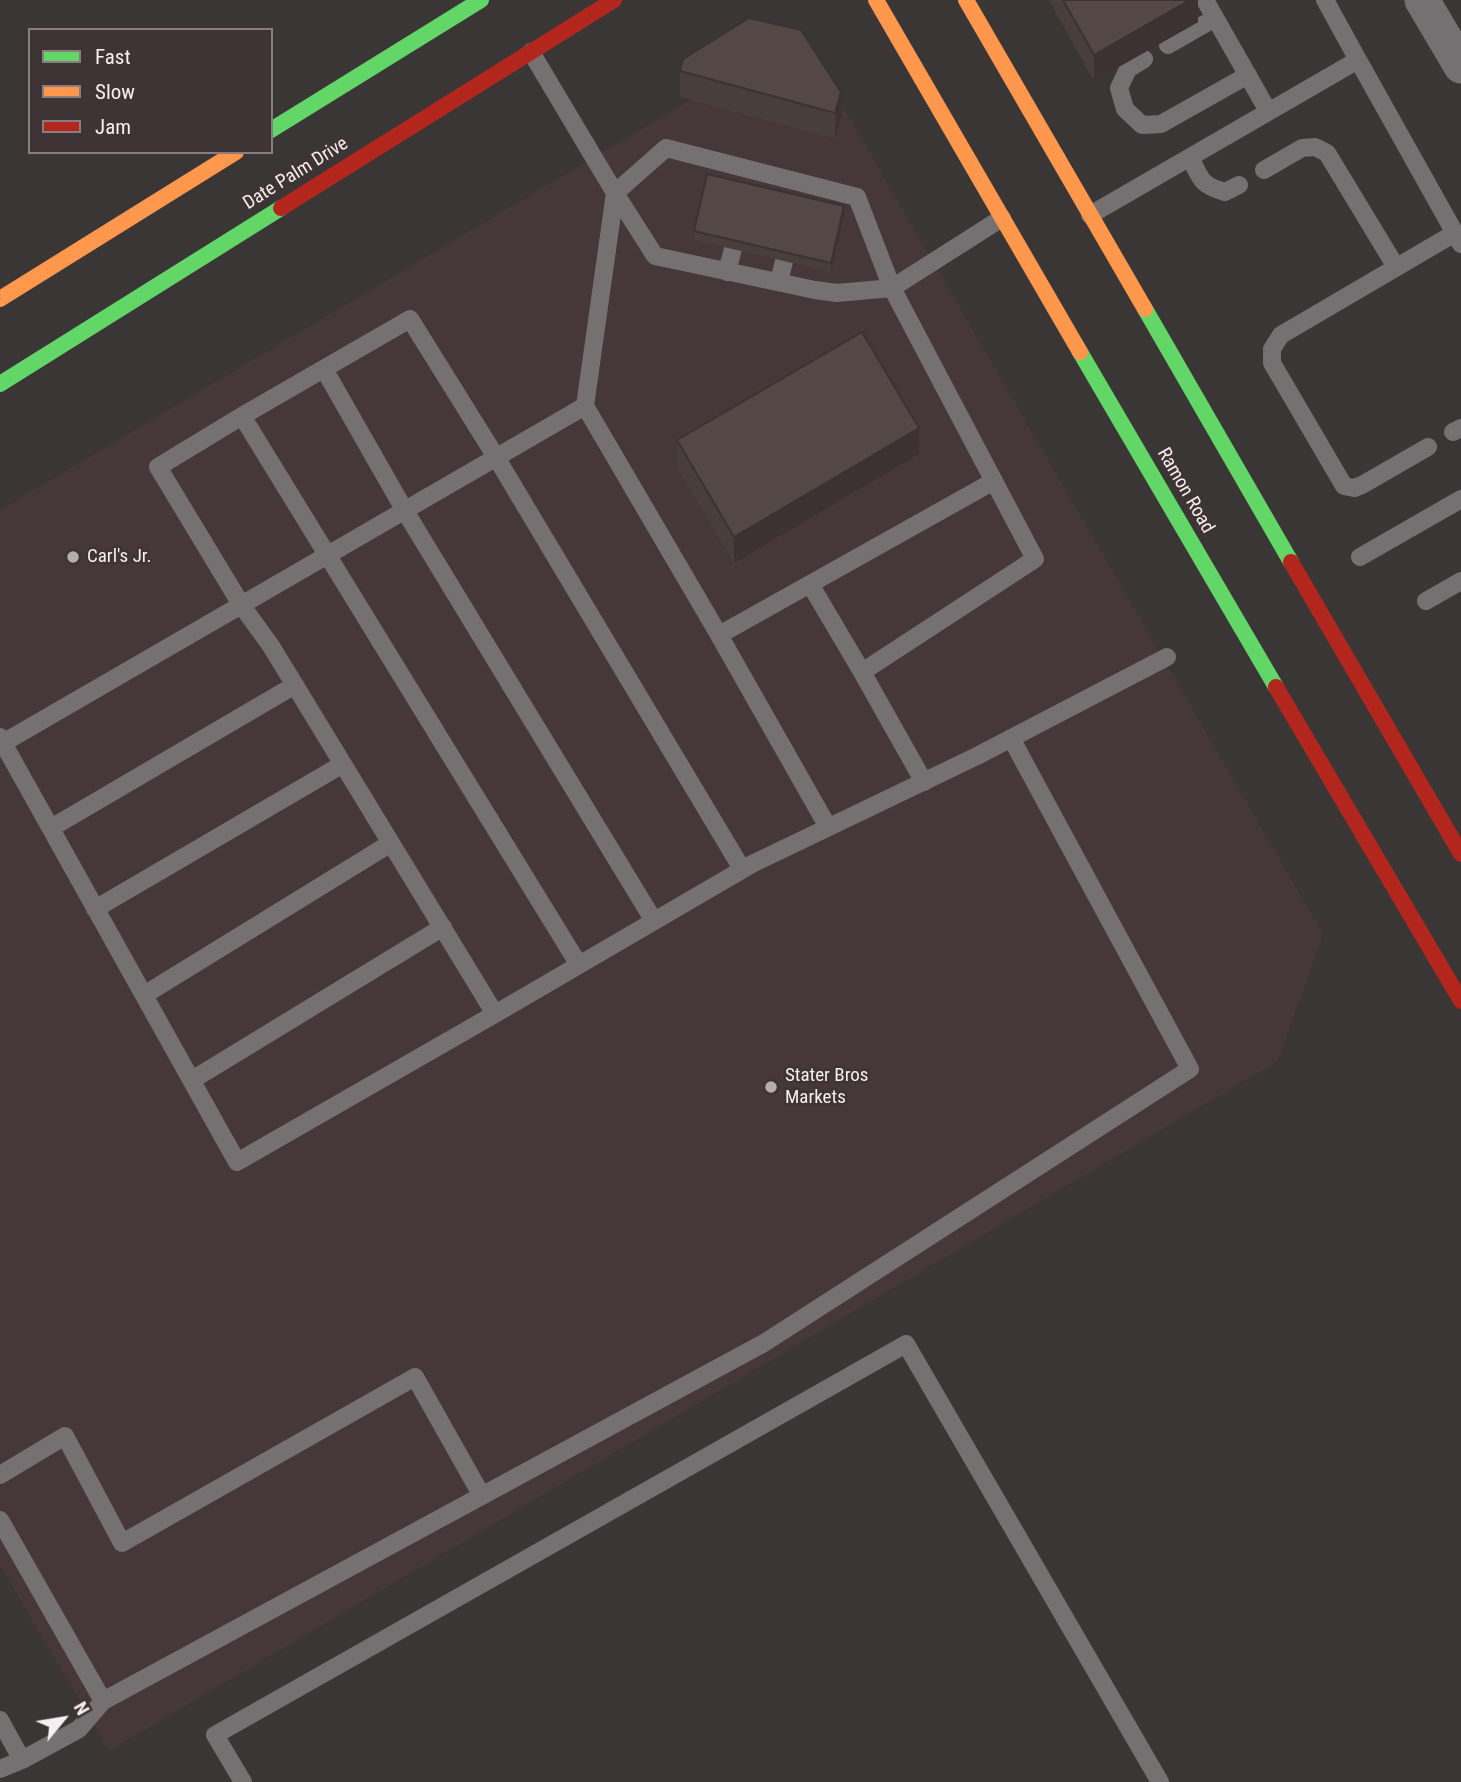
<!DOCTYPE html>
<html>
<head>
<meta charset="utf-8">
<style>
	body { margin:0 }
	#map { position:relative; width:1461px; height:1782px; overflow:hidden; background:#3b3636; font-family:"Roboto Condensed",sans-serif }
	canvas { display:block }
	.legend { position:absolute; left:28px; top:28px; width:245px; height:126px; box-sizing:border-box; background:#3e3335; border:2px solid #887e80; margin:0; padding:9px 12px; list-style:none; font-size:21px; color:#f6eff1 }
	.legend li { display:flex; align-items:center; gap:14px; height:35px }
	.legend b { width:35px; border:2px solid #887e80 }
	.north { position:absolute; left:28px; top:1684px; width:70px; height:70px; -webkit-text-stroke:5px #3e3335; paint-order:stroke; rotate:60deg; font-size:19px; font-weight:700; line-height:28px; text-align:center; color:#f6eff1 }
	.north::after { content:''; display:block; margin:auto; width:24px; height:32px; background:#f6eff1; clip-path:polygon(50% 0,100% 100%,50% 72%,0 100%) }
</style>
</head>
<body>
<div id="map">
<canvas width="1461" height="1782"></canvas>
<ul class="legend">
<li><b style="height:9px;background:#63d668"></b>Fast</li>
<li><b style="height:9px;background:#ff974d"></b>Slow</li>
<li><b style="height:9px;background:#b3261e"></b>Jam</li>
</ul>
<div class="north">N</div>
</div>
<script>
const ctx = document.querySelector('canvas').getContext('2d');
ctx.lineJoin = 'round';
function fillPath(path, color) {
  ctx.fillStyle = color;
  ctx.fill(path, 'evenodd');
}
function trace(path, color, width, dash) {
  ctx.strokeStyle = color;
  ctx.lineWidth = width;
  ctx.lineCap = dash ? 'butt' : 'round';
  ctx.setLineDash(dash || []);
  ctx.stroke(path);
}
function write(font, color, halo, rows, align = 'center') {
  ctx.font = font + ' "Roboto Condensed",sans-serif';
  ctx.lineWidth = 5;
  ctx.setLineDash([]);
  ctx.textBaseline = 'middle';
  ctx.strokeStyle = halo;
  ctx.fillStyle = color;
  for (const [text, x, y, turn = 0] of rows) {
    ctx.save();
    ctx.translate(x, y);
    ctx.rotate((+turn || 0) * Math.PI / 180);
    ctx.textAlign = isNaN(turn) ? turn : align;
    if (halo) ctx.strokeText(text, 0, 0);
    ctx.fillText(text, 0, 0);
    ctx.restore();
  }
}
const built = new Path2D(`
	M763 57 823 72 1323 934 1278 1061 109 1751 0 1565V510Z`);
const lane = new Path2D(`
	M1205 0 1268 111
	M1325 0 1358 60
	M1168 45 1215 18
	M1144 59 1128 69 1119 88 1125 109 1142 125 1161 124 1248 75
	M666 148 857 197 892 288 837 293 815 290 655 256 615 193Z
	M1190 157C1201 179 1200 185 1225 192L1239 185
	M1264 170 1302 148 1315 147 1327 153 1396 267
	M1090 215 1358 60 1461 244
	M727 272 733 249
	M779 282 784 261
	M324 369 405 511 654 921
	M585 406 719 635 994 481
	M242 416 579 965
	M1453 432 1461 428
	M1428 447 1362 485 1354 488 1344 486 1272 363V349L1281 335 1455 233
	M1360 557 1461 499
	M810 584 862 672
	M1426 601 1461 581
	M719 635 828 827
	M0 737 3 743 585 406 615 193 531 52
	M3 743 237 1162 495 1014 752 864 977 756 1167 657
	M924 782 862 672 1035 559 892 288 1002 218
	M51 828 295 685
	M95 909 343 764
	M144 995 391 843
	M495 1014 271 646 242 606 158 467 242 416 410 319 496 457 742 869
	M192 1080 443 927
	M0 1475 65 1436 122 1543 415 1377 482 1496
	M0 1520 103 1701 764 1343 1190 1069 1011 738
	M0 1720 22 1760 79 1729 103 1701
	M0 1769 22 1760
	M243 1782 215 1735 906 1344 1160 1782`);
const street = new Path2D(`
	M1422 0 1461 66`);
const fast = new Path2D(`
	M271 130 481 0
	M1145 309 1291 562
	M1080 352 1276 687
	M0 384 281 208`);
const slow = new Path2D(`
	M876 0 1080 352
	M966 0 1145 309
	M0 299 236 152`);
const jam = new Path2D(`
	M281 208 614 0
	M1291 562 1461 854
	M1276 687 1461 1001`);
const wall = new Path2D(`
	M1049 0H1198V22L1094 81Z
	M749 18 841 118 835 139 680 97V71Z
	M844 215 831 272 694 240V231Z
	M677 440 919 454 734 563 677 467Z`);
const shadedWall = new Path2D(`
	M1190 0H1198V22L1094 81V55Z
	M841 92V118L835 139V113Z
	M844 206V215L831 272V263Z
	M919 428V454L734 563V537Z`);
const building = new Path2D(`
	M1063 0H1190L1094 55Z
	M749 18 801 30 841 92 835 113 680 71 683 59Z
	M707 174 844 206 831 263 694 231Z
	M862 332 919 428 734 537 677 440Z`);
const markers = [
	[73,557,7,"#b5aeb0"],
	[771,1087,7,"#b5aeb0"]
];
const streetNames = [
	["Date Palm Drive",296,174,-32],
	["Ramon Road",1185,491,60]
];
const poiNames = [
	["Carl's Jr.",87,557],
	["Stater Bros",785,1076],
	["Markets",785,1098]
];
fillPath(built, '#463739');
trace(lane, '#757071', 18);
trace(street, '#757071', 35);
trace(fast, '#63d668', 16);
trace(slow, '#ff974d', 16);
trace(jam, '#b3261e', 16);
fillPath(wall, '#483e3c');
fillPath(shadedWall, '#3b3231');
fillPath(building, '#544846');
trace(building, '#3b3231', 2);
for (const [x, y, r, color] of markers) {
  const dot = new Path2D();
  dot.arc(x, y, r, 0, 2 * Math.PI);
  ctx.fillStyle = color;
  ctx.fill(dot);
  trace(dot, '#3e3335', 2.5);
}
write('19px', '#f6eff1', '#3e3335', streetNames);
write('19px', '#f6eff1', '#3e3335', poiNames, 'left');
</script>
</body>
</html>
